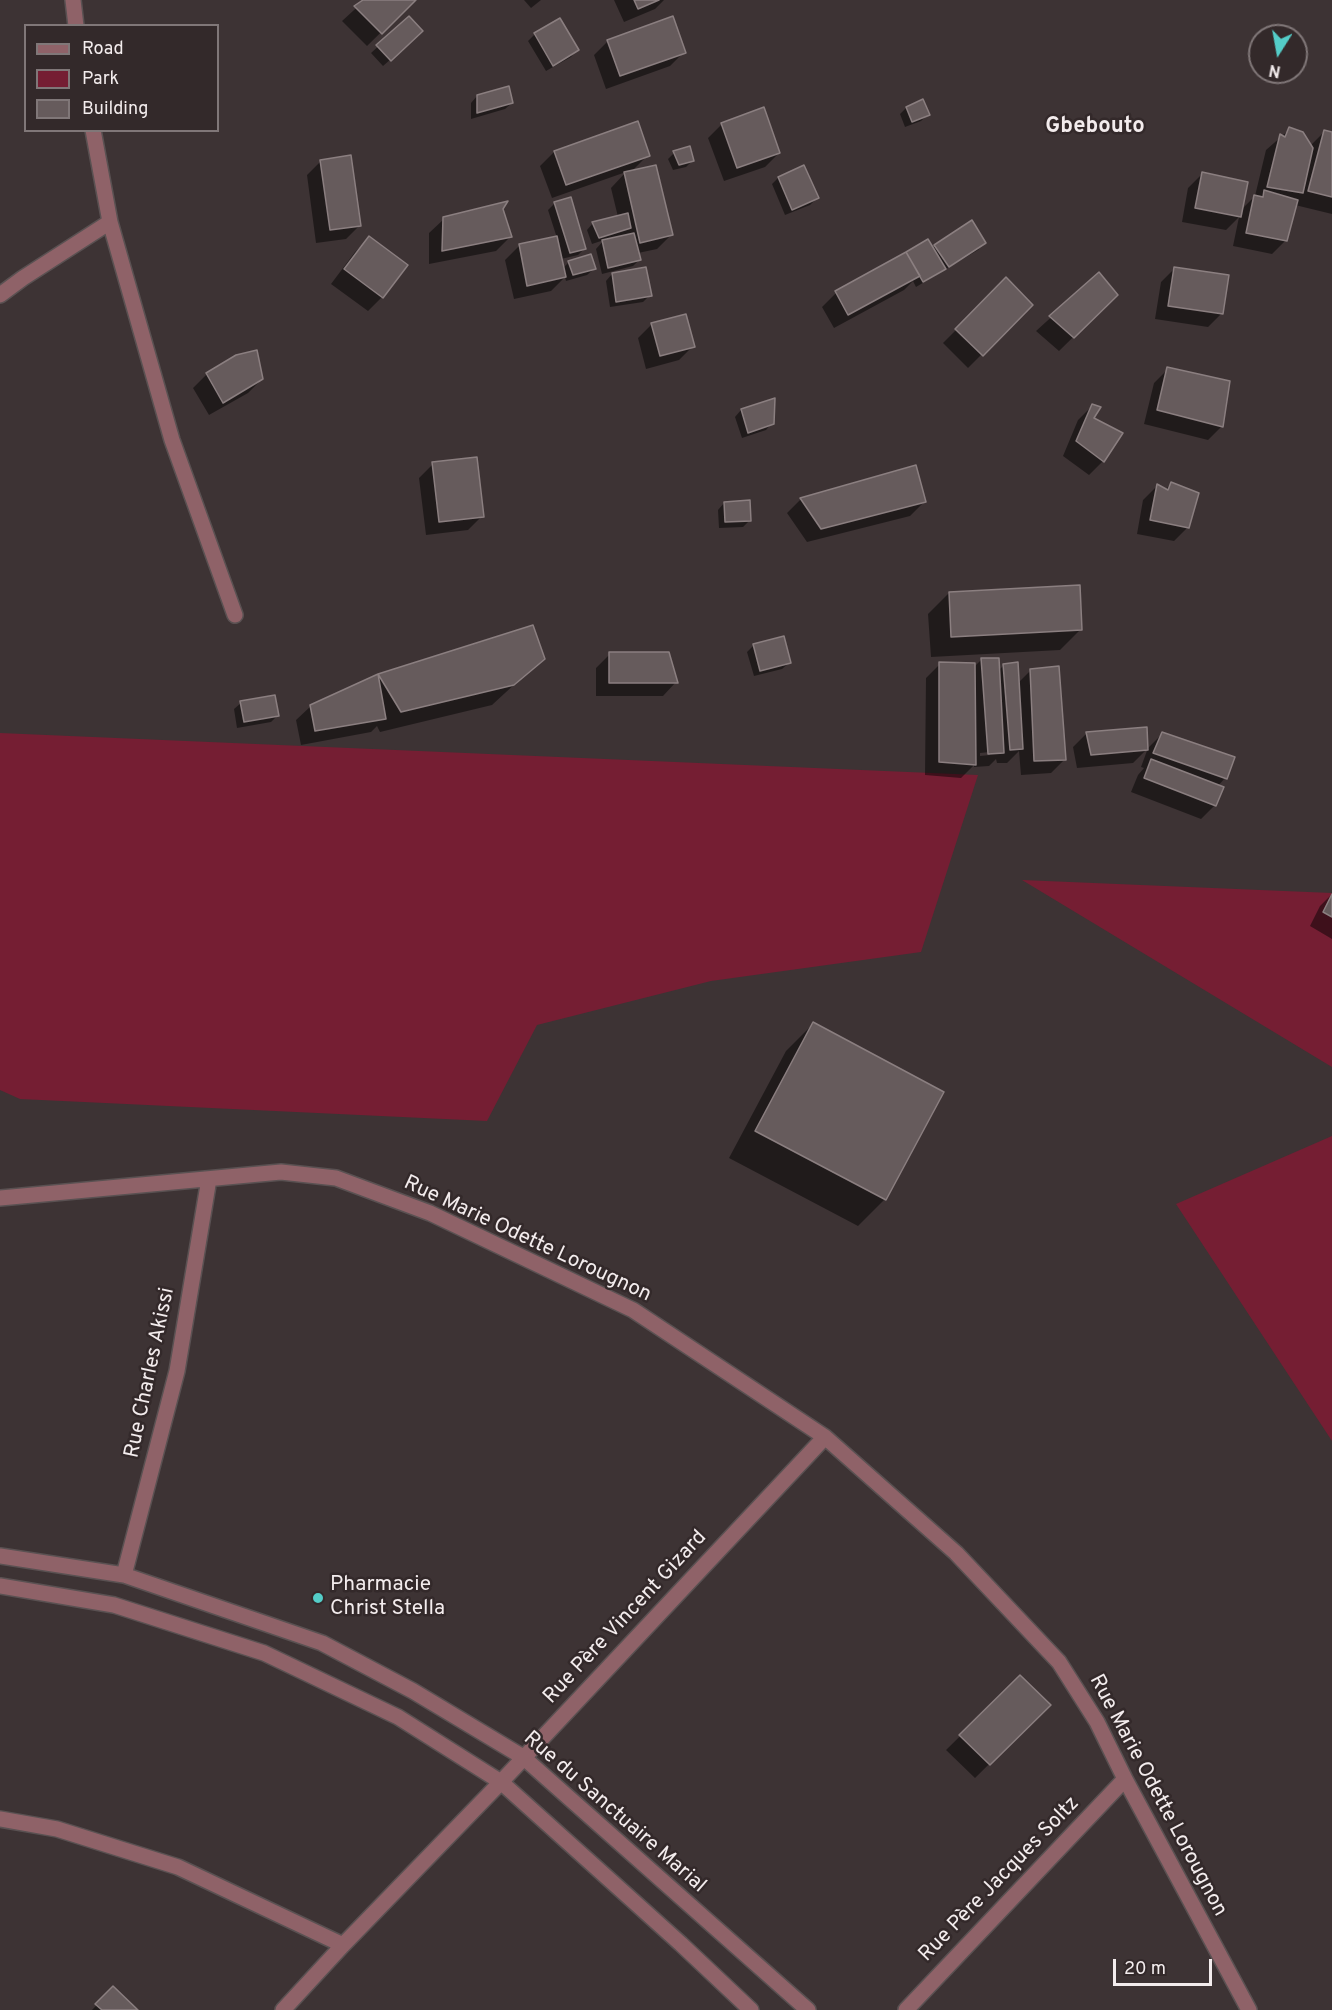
<!DOCTYPE html>
<html>
<head>
<meta charset="utf-8">
<style>
	body { margin:0 }
	#map { position:relative; width:1332px; height:2010px; overflow:hidden; background:#3d3334; font-family:Overpass,sans-serif }
	canvas { display:block }
	.legend { position:absolute; left:24px; top:24px; width:195px; height:108px; box-sizing:border-box; background:#33292a; border:2px solid #807778; margin:0; padding:8px 10px; list-style:none; font-size:18px; color:#f3eced }
	.legend li { display:flex; align-items:center; gap:12px; height:30px }
	.legend b { width:30px; border:2px solid #807778 }
	.north { position:absolute; left:1248px; top:24px; width:60px; height:60px; box-sizing:border-box; background:#33292a; border:2px solid #807778; border-radius:50%; rotate:191deg; font-size:16px; font-weight:700; line-height:24px; text-align:center; color:#f3eced }
	.north::after { content:''; display:block; margin:auto; width:21px; height:27px; background:#54cdc8; clip-path:polygon(50% 0,100% 100%,50% 72%,0 100%) }
	.scale { position:absolute; left:1113px; top:1959px; width:99px; height:27px; box-sizing:border-box; border:3px solid #f3eced; border-top:0; padding-left:8px; font-size:18px; line-height:21px; white-space:nowrap; color:#f3eced; -webkit-text-stroke:4px #33292a; paint-order:stroke }
</style>
</head>
<body>
<div id="map">
<canvas width="1332" height="2010"></canvas>
<ul class="legend">
<li><b style="height:8px;background:#8f6268"></b>Road</li>
<li><b style="height:16px;background:#751e33"></b>Park</li>
<li><b style="height:16px;background:#665b5c"></b>Building</li>
</ul>
<div class="north">N</div>
<div class="scale">20 m</div>
</div>
<script>
const ctx = document.querySelector('canvas').getContext('2d');
ctx.lineJoin = 'round';
function fillPath(path, color) {
  ctx.fillStyle = color;
  ctx.fill(path, 'evenodd');
}
function trace(path, color, width, dash) {
  ctx.strokeStyle = color;
  ctx.lineWidth = width;
  ctx.lineCap = dash ? 'butt' : 'round';
  ctx.setLineDash(dash || []);
  ctx.stroke(path);
}
function write(font, color, halo, rows, align = 'center') {
  ctx.font = font + ' Overpass,sans-serif';
  ctx.lineWidth = 5;
  ctx.setLineDash([]);
  ctx.textBaseline = 'middle';
  ctx.strokeStyle = halo;
  ctx.fillStyle = color;
  for (const [text, x, y, turn = 0] of rows) {
    ctx.save();
    ctx.translate(x, y);
    ctx.rotate((+turn || 0) * Math.PI / 180);
    ctx.textAlign = isNaN(turn) ? turn : align;
    if (halo) ctx.strokeText(text, 0, 0);
    ctx.fillText(text, 0, 0);
    ctx.restore();
  }
}
const green = new Path2D(`
	M0 733 978 775 921 952 711 981 537 1025 487 1121 20 1099 0 1090Z
	M1022 880 1332 893V1067Z
	M1332 1136V1441L1176 1204Z`);
const shadow = new Path2D(`
	M365 0H414L367 46 342 21Z
	M524 0H541L531 8Z
	M614 0H664L655 9 624 22Z
	M409 18 415 38 383 66 371 53Z
	M535 34 577 50 571 57 546 71 528 41Z
	M608 41 684 52 670 66 606 89 594 55Z
	M477 96 512 103 505 109 471 119V103Z
	M906 108 928 114 921 121 905 127 900 114Z
	M722 124 779 153 765 167 724 181 708 138Z
	M1290 129 1310 146 1324 132 1332 134V214L1295 205 1286 240 1272 254 1233 246 1239 217 1226 230 1182 222 1188 188 1202 174 1241 210 1255 196 1266 150Z
	M554 152 648 155 631 172 671 235 657 249 638 253 640 259 633 266 602 274 596 249 604 240 592 244 587 230 593 223 618 217 611 188 626 172 552 198 540 166Z
	M674 153 693 160 686 167 673 170 668 159Z
	M321 161 360 225 346 239 316 243 307 175Z
	M778 178 817 198 810 205 785 215 772 184Z
	M555 203 585 248 578 255 561 259 563 268 569 262 594 269 587 275 566 281 565 277 551 291 514 299 505 260 519 246 557 238 548 210Z
	M502 209 510 237 496 251 429 264V233L444 219Z
	M369 238 406 266 382 297 368 311 331 284 355 252Z
	M984 243 978 250 916 287 913 281 904 290 834 328 822 307 836 293 932 249 935 246Z
	M1175 268 1222 313 1208 327 1155 319 1161 282Z
	M612 274 650 295 643 302 610 307 606 281Z
	M1099 274 1116 295 1059 351 1036 331Z
	M1006 280 1031 305 968 368 943 343Z
	M652 324 693 346 679 360 646 369 638 338Z
	M1168 369 1222 426 1208 440 1144 424 1154 383Z
	M207 374 262 379 248 393 209 415 193 388Z
	M1092 406 1091 418 1121 434 1103 461 1089 475 1063 456 1078 420Z
	M741 410 772 423 766 430 742 438 735 417Z
	M433 464 482 516 468 530 426 535 419 478Z
	M915 467 924 502 910 516 807 542 787 513 801 499Z
	M1171 484 1188 527 1174 541 1137 534 1143 500 1157 486 1165 490Z
	M724 503 750 520 743 527 719 528 718 510Z
	M949 593 1081 629 1060 650 931 657 928 614Z
	M532 627 543 658 492 705 380 732 377 726 371 732 301 745 296 720 311 706 379 676Z
	M754 645 789 663 782 669 754 676 747 652Z
	M610 654 676 682 663 696H596V668Z
	M981 660 998 671 1003 666 1018 683 1030 671 1065 759 1051 773 1021 775 1019 751 1007 763H997L996 759 989 766 974 767V765L961 778 925 775 926 678 940 664 974 667ZM990 752V755L980 756V753Z
	M241 703 278 715 271 722 237 728 234 709Z
	M1087 733 1147 749 1162 734 1225 778 1218 786 1215 805 1201 819 1131 792 1138 775 1144 768 1141 767 1148 748 1133 763 1077 768 1073 747Z
	M1332 894V939L1310 926 1320 906Z
	M813 1024 885 1199 858 1226 729 1158 786 1051Z
	M1020 1677 1049 1705 975 1778 946 1750Z
	M113 1988 135 2010H92Z`);
const building = new Path2D(`
	M363 0H416L382 34 354 6Z
	M634 0H659L638 9Z
	M409 16 423 31 391 61 376 45Z
	M673 16 686 53 620 76 607 40Z
	M560 18 579 50 553 66 534 33Z
	M509 86 513 103 477 113V95Z
	M923 99 930 115 912 122 906 107Z
	M764 107 780 153 737 168 721 123Z
	M638 121 650 156 566 185 554 151Z
	M1289 127 1303 132 1313 148 1303 193 1267 187 1280 134 1285 137Z
	M1324 130 1332 132V197L1308 191Z
	M690 146 694 161 679 165 673 151Z
	M351 155 361 226 330 230 320 160Z
	M656 165 673 235 640 243 624 172Z
	M804 165 819 198 792 210 778 177Z
	M1202 172 1248 182 1241 217 1195 208Z
	M1264 190 1298 200 1287 241 1246 233 1254 195 1263 197Z
	M571 197 586 249 570 253 554 202Z
	M508 201 503 209 512 237 442 251 443 217Z
	M628 213 631 228 599 238 592 222Z
	M972 220 986 243 949 267 934 245Z
	M634 233 641 260 608 268 602 240Z
	M369 236 408 265 383 298 344 269Z
	M557 236 566 277 527 286 519 244Z
	M928 239 946 269 923 282 906 252Z
	M906 252 920 276 848 315 835 291Z
	M591 254 596 269 573 275 568 261Z
	M646 267 652 296 616 302 612 273Z
	M1174 267 1229 275 1223 314 1168 306Z
	M1099 272 1118 295 1074 338 1049 316Z
	M1006 277 1033 305 983 356 955 329Z
	M686 314 695 347 660 356 651 323Z
	M257 350 263 379 223 403 206 373 236 355Z
	M1167 367 1230 381 1223 427 1157 410Z
	M775 398 774 424 748 433 741 409Z
	M1092 404 1101 407 1094 418 1123 433 1104 462 1076 441Z
	M477 457 484 517 439 522 432 462Z
	M916 465 926 502 821 529 800 498Z
	M1171 482 1199 493 1189 528 1150 520 1157 484 1168 490Z
	M750 500 751 521 725 522 724 502Z
	M1080 585 1082 630 951 637 949 592Z
	M533 625 545 659 514 685 401 712 378 674Z
	M784 636 791 663 760 671 753 644Z
	M609 652H669L678 683H609Z
	M981 658H999L1004 753 988 754Z
	M939 662 975 663 976 765 939 762Z
	M1018 662 1023 749 1010 750 1003 664Z
	M1059 666 1066 760 1034 761 1030 669Z
	M378 674 386 719 315 731 310 705Z
	M275 695 279 716 244 722 240 701Z
	M1147 727 1148 750 1091 755 1086 732Z
	M1162 732 1235 757 1227 779 1153 753Z
	M1151 759 1224 787 1216 806 1144 778Z
	M1332 894V917L1323 912Z
	M813 1022 944 1092 886 1200 755 1131Z
	M1020 1675 1051 1705 990 1765 959 1735Z
	M113 1986 138 2010H102L95 2004Z`);
const street = new Path2D(`
	M73 0 76 26
	M93 130 110 222 172 440 235 615
	M0 295 23 278 110 222
	M0 1198 281 1172 336 1178 430 1213 633 1310 825 1437 956 1553 1059 1662 1097 1722 1125 1779 1249 2010
	M0 1556 124 1575 322 1643 413 1691 523 1757 808 2010
	M124 1575 177 1371 209 1179
	M0 1586 114 1605 264 1653 398 1717 501 1782 681 1944 751 2010
	M0 1819 57 1829 178 1867 343 1945
	M283 2010 343 1945 501 1782 825 1437
	M906 2010 1125 1779`);
const markers = [
	[318,1598,6,"#54cdc8"]
];
const streetNames = [
	["Rue Marie Odette Lorougnon",527,1240,25],
	["Rue Charles Akissi",151,1373,-78],
	["Rue Père Vincent Gizard",626,1618,-47],
	["Rue Marie Odette Lorougnon",1157,1796,62],
	["Rue du Sanctuaire Marial",614,1813,41],
	["Rue Père Jacques Soltz",1000,1880,-46]
];
const poiNames = [
	["Pharmacie",330,1586],
	["Christ Stella",330,1610]
];
const neighbourhoodNames = [
	["Gbebouto",1095,128]
];
fillPath(green, '#751e33');
fillPath(shadow, '#0007');
fillPath(building, '#665b5c');
trace(building, '#8b7f80', 1.5);
trace(street, '#5a5152', 18);
trace(street, '#8f6268', 15);
for (const [x, y, r, color] of markers) {
  const dot = new Path2D();
  dot.arc(x, y, r, 0, 2 * Math.PI);
  ctx.fillStyle = color;
  ctx.fill(dot);
  trace(dot, '#33292a', 2);
}
write('21px', '#f3eced', '#33292a', streetNames);
write('21px', '#f3eced', '#33292a', poiNames, 'left');
write('bold 22px', '#f3eced', '#33292a', neighbourhoodNames);
</script>
</body>
</html>
